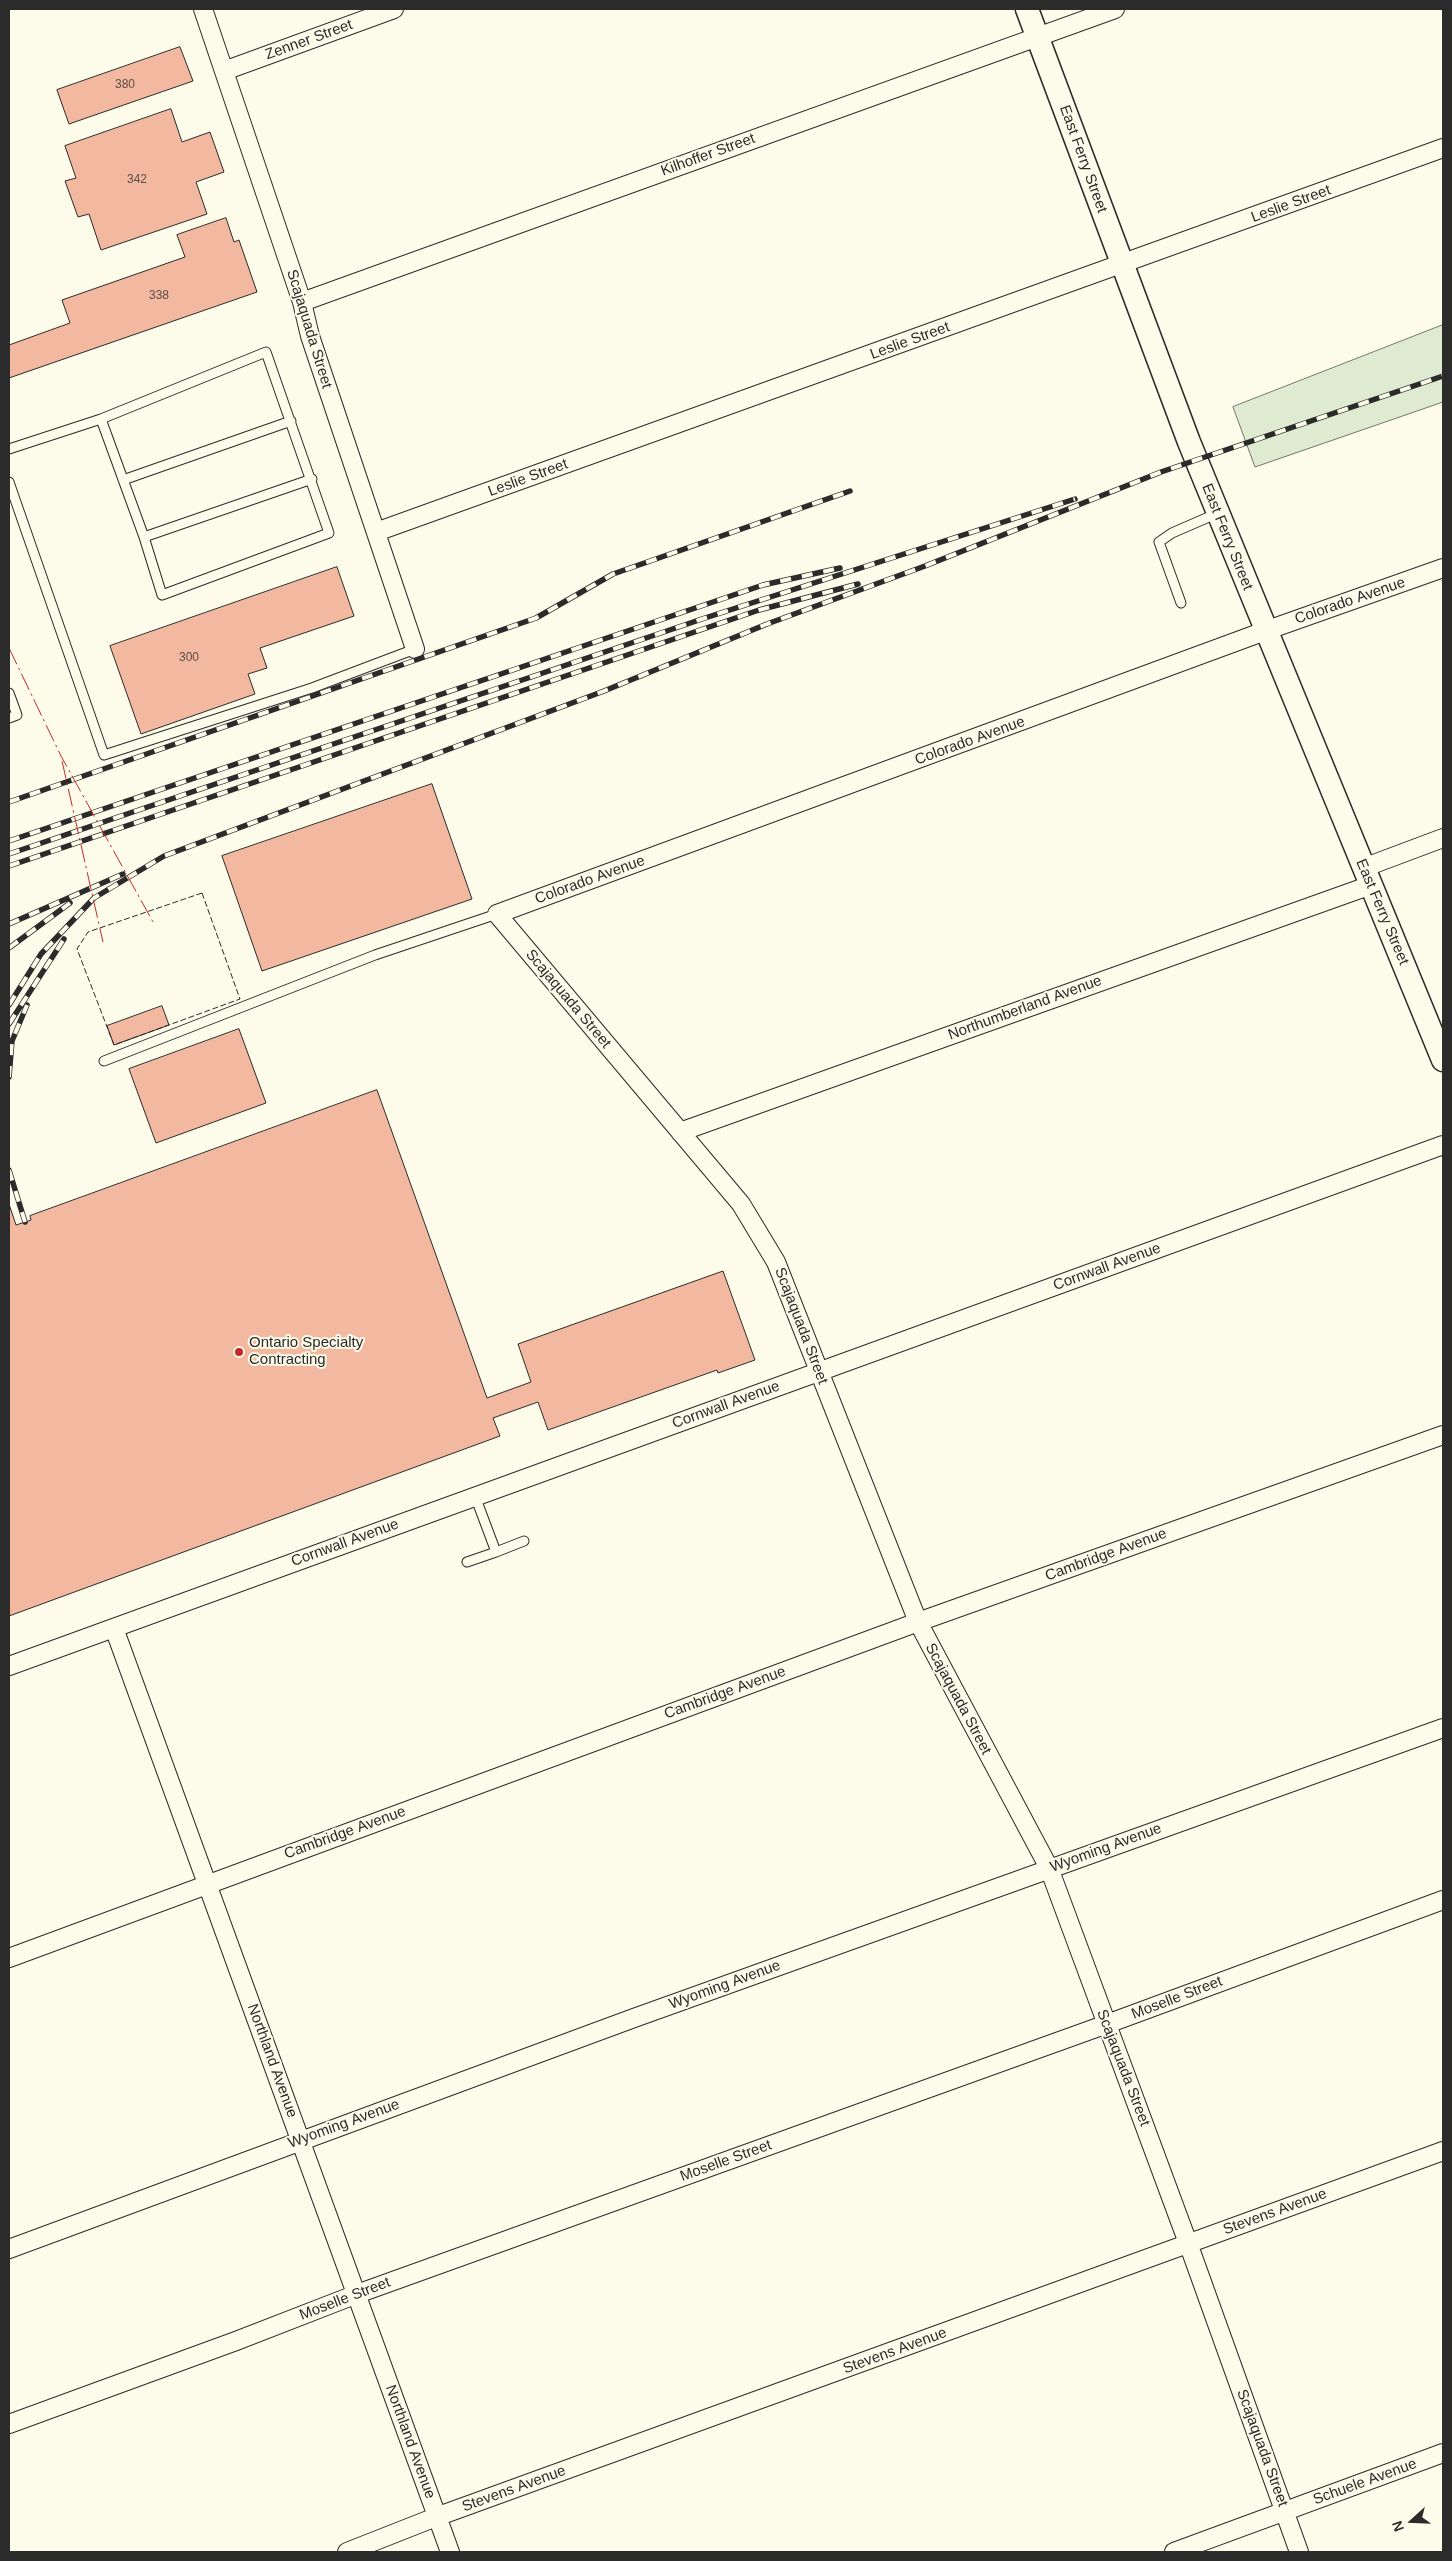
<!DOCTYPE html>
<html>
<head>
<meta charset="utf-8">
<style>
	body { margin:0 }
	#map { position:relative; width:1452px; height:2561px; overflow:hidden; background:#fdfbea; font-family:Arial,sans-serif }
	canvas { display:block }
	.frame { position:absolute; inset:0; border:10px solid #2b2b2b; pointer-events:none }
	.north { position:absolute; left:1387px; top:2496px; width:50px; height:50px; -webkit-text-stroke:4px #fdfbea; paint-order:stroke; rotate:250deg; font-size:14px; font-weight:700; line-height:20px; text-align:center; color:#2b2b2b }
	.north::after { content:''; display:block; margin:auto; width:18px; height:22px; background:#2b2b2b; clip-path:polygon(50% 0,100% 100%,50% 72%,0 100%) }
</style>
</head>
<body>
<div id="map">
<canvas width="1452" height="2561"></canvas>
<div class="frame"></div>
<div class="north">N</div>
</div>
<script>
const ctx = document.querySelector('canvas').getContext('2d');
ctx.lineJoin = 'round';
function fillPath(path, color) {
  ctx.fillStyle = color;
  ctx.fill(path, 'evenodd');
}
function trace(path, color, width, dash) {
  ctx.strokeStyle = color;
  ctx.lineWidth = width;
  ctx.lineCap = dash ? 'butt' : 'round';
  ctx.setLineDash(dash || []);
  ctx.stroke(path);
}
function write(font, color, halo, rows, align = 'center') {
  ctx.font = font + ' Arial,sans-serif';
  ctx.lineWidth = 4;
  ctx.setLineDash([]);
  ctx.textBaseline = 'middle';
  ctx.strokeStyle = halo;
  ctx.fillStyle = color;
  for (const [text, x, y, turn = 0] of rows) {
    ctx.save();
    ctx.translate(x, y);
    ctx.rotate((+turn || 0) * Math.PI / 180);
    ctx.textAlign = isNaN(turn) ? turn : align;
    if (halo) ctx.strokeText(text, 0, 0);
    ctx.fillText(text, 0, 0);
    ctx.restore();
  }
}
const green = new Path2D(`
	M1443 325V402L1255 467 1233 407Z`);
const building = new Path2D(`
	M180 47 193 81 69 124 57 90Z
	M171 109 182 142 210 132 224 172 196 182 207 214 101 250 89 214 78 217 65 181 76 178 65 146Z
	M226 218 234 242 239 240 257 292 9 378V345L70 323 62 300 185 257 177 235Z
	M337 567 354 616 260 648 267 668 248 674 255 694 141 734 110 646Z
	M432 784 472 899 262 971 222 856Z
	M162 1006 169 1025 114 1045 107 1026Z
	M239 1029 266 1103 156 1143 129 1069Z
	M377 1090 487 1398 531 1382 518 1344 723 1271 755 1360 718 1373 717 1370 548 1430 538 1402 493 1418 500 1436 9 1616V1204L16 1225 31 1220 30 1216Z`);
const service = new Path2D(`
	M101 419 144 537 312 479
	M9 449 101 419 266 352 329 533 162 595 144 537
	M123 480 291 421
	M9 482 104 755 312 688 415 649
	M1181 603 1159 542 1172 533 1218 513
	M9 693 17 715 9 718
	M104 1061 375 955 497 914
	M496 1552 524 1541
	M467 1562 496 1552 475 1496`);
const minor = new Path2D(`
	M203 9 302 302 310 336 415 649
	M224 71 394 9
	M302 302 1115 9
	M376 532 1443 148
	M1363 868 1443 838
	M680 1132 1371 885
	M114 1628 450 2552
	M9 1666 1443 1145
	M9 1958 918 1622 1443 1435
	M9 2249 634 2018 1443 1728
	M9 2424 236 2341 357 2294 1107 2024 1443 1900
	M347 2552 436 2517 1443 2151
	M1174 2552 1443 2453
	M1299 2552 1188 2243 1049 1868 918 1622 776 1262 741 1204 497 914 1265 631 1443 568`);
const tertiary = new Path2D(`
	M1027 9 1189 442 1443 1060`);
const rail = new Path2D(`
	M9 802 536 618 613 574 850 491
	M9 841 763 585 840 568
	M9 854 705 618 1075 499
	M9 866 759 610 858 584
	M9 924 123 874
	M9 948 70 903
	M9 1005 41 954 94 898 164 856 604 691 767 624 925 566 1161 472 1443 376
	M9 1024 64 939
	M9 1077 12 1041 27 1005
	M9 1170 25 1222`);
const fence = new Path2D(`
	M202 893 240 999 114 1045 77 949 88 932Z`);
const power = new Path2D(`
	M9 648 61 756 153 922
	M62 761 103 942`);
const markers = [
	[239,1352,5,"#c62828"]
];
const numberNames = [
	["380",125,85],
	["342",137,180],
	["338",159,296],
	["300",189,658]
];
const streetNames = [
	["Zenner Street",309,40,-20],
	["Kilhoffer Street",708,155,-20],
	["East Ferry Street",1083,159,70],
	["Leslie Street",1291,204,-20],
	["Scajaquada Street",309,329,73],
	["Leslie Street",910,341,-20],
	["Leslie Street",528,478,-20],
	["East Ferry Street",1227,537,68],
	["Colorado Avenue",1350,601,-19],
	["Colorado Avenue",970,741,-20],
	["Colorado Avenue",590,880,-20],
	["East Ferry Street",1382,912,67],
	["Scajaquada Street",568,999,50],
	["Northumberland Avenue",1025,1008,-20],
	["Cornwall Avenue",1107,1267,-20],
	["Scajaquada Street",801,1326,69],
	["Cornwall Avenue",726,1405,-20],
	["Cornwall Avenue",345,1543,-20],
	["Cambridge Avenue",1106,1555,-20],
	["Cambridge Avenue",725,1693,-20],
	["Scajaquada Street",958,1699,62],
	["Cambridge Avenue",345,1833,-20],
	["Wyoming Avenue",1106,1848,-20],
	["Wyoming Avenue",725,1985,-20],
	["Moselle Street",1177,1998,-21],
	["Northland Avenue",272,2061,70],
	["Scajaquada Street",1123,2068,69],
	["Wyoming Avenue",344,2124,-20],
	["Moselle Street",726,2161,-20],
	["Stevens Avenue",1275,2212,-20],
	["Moselle Street",345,2299,-21],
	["Stevens Avenue",895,2351,-20],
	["Northland Avenue",410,2442,70],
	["Scajaquada Street",1262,2448,70],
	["Schuele Avenue",1365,2482,-20],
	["Stevens Avenue",514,2489,-20]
];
const poiNames = [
	["Ontario Specialty",249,1343],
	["Contracting",249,1360]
];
fillPath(green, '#deebd1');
trace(green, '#74746e', 1);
fillPath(building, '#f2b8a0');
trace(building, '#2b2b2b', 1);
trace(service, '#2b2b2b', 11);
trace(minor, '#2b2b2b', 20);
trace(tertiary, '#2b2b2b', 25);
trace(service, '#fdfbea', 9);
trace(minor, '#fdfbea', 18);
trace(tertiary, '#fdfbea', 22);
trace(rail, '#2b2b2b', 5.5);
trace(rail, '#fdfbea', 4, [11]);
trace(fence, '#2b2b2b', 1, [6, 2.5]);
trace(power, '#c62828', 1, [18, 4, 2.5, 4]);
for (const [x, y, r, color] of markers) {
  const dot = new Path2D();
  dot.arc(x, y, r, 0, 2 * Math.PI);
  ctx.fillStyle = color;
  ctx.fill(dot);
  trace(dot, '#fdfbea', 2);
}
write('12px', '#5d4e48', null, numberNames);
write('15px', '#2b2b2b', '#fdfbea', streetNames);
write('15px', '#2b2b2b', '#fdfbea', poiNames, 'left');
</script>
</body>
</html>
